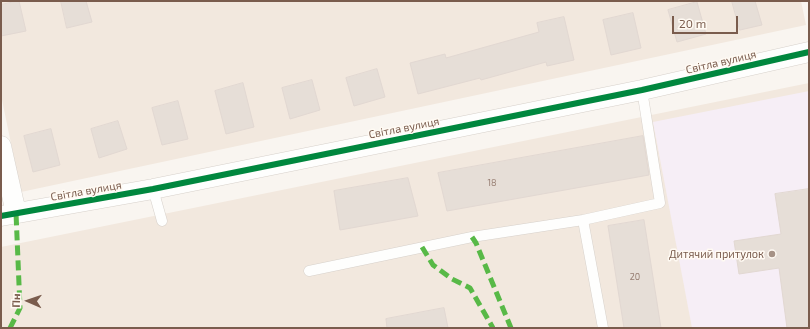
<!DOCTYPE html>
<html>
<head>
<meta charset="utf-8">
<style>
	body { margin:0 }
	#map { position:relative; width:810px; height:329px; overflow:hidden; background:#f9f5f0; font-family:"Exo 2",sans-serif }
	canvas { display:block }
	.frame { position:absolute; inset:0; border:2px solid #7a5c4d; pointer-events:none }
	.north { position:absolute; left:8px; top:281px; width:40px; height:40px; -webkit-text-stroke:3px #fffaf3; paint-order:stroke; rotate:272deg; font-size:11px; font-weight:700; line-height:16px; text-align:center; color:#7a5c4d }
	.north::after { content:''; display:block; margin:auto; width:14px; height:18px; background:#7a5c4d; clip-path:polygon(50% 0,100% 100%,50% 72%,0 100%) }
	.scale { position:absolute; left:672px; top:16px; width:66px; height:18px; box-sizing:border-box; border:2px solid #7a5c4d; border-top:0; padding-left:5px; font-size:12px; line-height:14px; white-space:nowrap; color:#7a5c4d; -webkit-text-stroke:3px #fffaf3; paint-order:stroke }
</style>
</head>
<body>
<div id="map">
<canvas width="810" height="329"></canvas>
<div class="frame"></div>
<div class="north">Пн</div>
<div class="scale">20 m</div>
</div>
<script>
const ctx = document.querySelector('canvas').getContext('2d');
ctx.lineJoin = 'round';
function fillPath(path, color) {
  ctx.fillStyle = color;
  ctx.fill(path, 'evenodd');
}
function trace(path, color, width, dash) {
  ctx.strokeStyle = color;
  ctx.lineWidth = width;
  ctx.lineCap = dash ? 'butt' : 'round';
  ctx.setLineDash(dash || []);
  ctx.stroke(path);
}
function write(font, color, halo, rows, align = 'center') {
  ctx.font = font + ' "Exo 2",sans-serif';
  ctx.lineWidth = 3;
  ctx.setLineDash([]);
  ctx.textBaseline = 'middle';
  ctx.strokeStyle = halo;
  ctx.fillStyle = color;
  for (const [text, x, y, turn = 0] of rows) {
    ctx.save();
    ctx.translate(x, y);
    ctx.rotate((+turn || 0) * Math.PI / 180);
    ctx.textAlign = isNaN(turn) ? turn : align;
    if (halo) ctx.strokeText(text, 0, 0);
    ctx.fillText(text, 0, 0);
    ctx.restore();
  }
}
const residential = new Path2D(`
	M1 1H801L806 25 21 192 1 95Z
	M809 83V328H1V247Z`);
const education = new Path2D(`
	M809 91V328H692L653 122Z`);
const building = new Path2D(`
	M19 1 26 31 1 36V5Z
	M61 1H86L92 22 67 28Z
	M732 1H755L762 25 740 30Z
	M697 2 706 34 677 42 668 10Z
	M633 13 641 48 611 55 603 20Z
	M564 17 574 60 547 66 546 62 481 80 480 78 418 94 410 63 445 54 446 58 539 32 537 23Z
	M377 69 385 97 354 106 346 78Z
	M312 80 320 110 290 119 282 88Z
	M243 83 254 127 226 134 215 91Z
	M178 101 188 139 162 145 152 108Z
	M118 121 127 149 99 158 91 129Z
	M51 129 60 165 33 172 24 136Z
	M643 136 649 175 447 211 438 173Z
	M408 178 418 216 340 230 334 191Z
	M809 189V328H787L779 268 739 274 734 241 781 234 775 194Z
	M644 220 661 328H624L608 226Z
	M444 308 448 328H387L386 319Z`);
const service = new Path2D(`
	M153 189 162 221
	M309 271 472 237 583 220
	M603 328 583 220 660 203 642 90`);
const minor = new Path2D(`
	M1 146 16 213
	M1 216 153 189 642 90 809 52`);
const quiet = new Path2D(`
	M472 237 476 243 511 328
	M422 247 433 265 452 279 470 288 493 328
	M10 328 20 308 16 213`);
const cycleway = new Path2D(`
	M1 216 153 189 642 90 809 52`);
const markers = [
	[772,254,4,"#a69286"]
];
const numberNames = [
	["18",492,183],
	["20",635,277]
];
const streetNames = [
	["Світла вулиця",721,62,-13],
	["Світла вулиця",404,128,-11],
	["Світла вулиця",86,191,-10]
];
const poiNames = [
	["Дитячий притулок",764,254]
];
fillPath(residential, '#f2e8de');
fillPath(education, '#f6eef6');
fillPath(building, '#e6ded7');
trace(building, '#e2d8d2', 1);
trace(service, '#d7d1cb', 11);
trace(minor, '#d7d1cb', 21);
trace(service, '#fefefd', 10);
trace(minor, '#fefefd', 20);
trace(quiet, '#58b947', 5, [10, 5]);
trace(cycleway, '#00873e', 6);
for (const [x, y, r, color] of markers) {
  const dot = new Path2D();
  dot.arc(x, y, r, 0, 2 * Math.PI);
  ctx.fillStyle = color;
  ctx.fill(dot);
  trace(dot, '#fffaf3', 1.5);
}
write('9px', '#977e72', null, numberNames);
write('11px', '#7a5c4d', '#fffaf3', streetNames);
write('11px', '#7a5c4d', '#fffaf3', poiNames, 'right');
</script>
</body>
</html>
